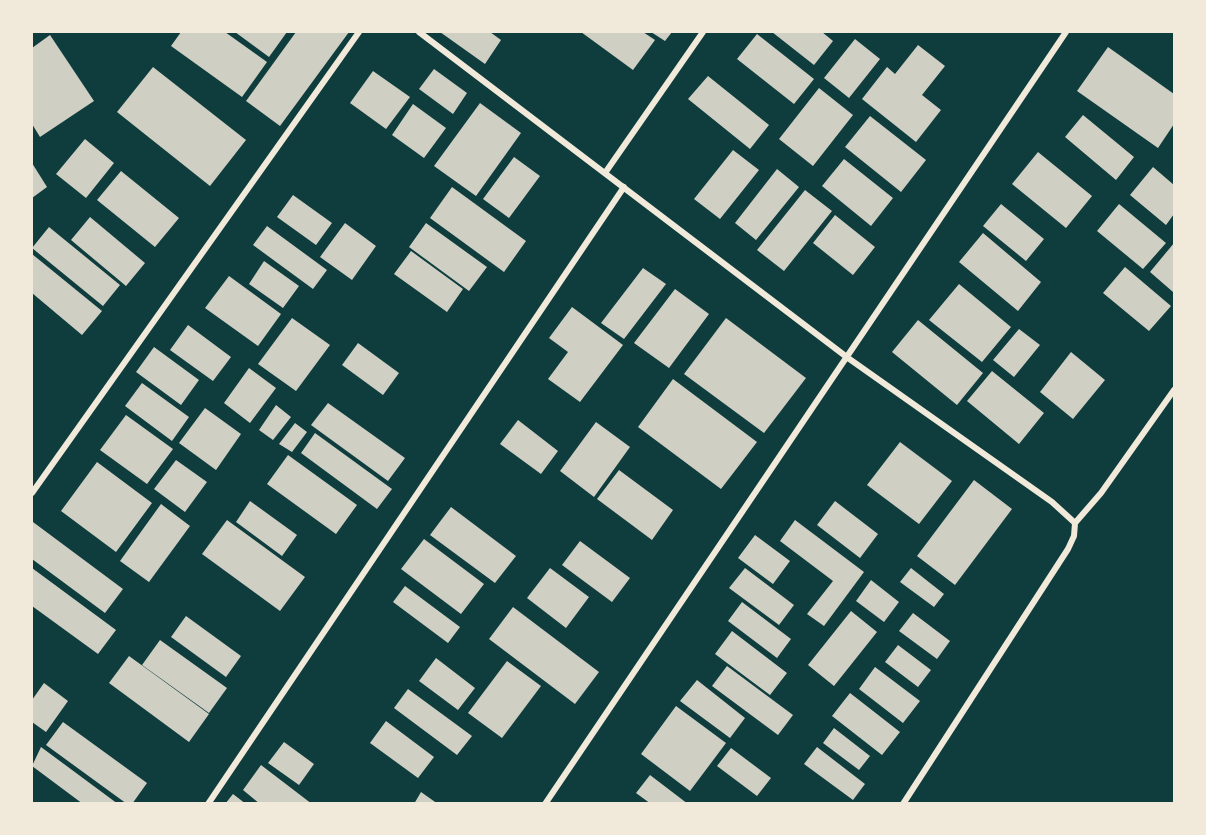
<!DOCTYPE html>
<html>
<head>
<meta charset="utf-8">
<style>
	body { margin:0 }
	#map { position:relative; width:1206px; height:835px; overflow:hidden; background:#0f3d3e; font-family:"Fira Sans Condensed",sans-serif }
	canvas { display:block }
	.frame { position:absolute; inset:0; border:33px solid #f1e9da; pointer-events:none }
</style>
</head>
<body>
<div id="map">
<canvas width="1206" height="835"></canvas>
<div class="frame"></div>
</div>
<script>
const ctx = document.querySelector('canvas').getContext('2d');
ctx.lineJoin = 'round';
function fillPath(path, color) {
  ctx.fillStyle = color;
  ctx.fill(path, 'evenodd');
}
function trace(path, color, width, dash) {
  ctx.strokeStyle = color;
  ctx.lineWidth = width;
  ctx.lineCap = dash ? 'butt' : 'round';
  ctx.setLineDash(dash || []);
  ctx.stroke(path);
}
const building = new Path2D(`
	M181 32H225L267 62 242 97 171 46Z
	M235 32H287L269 57Z
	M296 32H349L280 126 246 101Z
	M440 32H490L501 40 485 64Z
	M581 32H643L655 40 633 70Z
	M651 32H672L665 41Z
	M772 32H822L833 41 814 65Z
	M757 34 814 79 794 104 737 59Z
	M50 35 94 101 40 137 32 124V48Z
	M855 39 880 59 849 98 824 78Z
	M918 45 945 66 922 95 941 110 916 142 862 99 887 67 895 74Z
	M1108 47 1174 94V124L1158 148 1077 91Z
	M153 67 246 140 210 186 117 112Z
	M434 69 467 93 453 114 419 89Z
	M373 71 410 97 386 129 350 103Z
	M708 76 769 125 750 149 688 99Z
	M819 88 853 115 813 166 779 139Z
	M480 103 521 133 476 196 434 166Z
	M413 104 446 128 424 158 392 135Z
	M1083 115 1134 157 1116 180 1065 137Z
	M870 116 926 160 901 192 845 147Z
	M85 139 114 163 86 198 56 174Z
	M733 150 759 170 720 219 694 199Z
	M1038 152 1092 196 1066 228 1012 184Z
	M514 157 540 176 509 218 483 199Z
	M844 159 893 198 871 226 822 186Z
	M32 163 47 187 32 198Z
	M1153 167 1174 185V214L1166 225 1130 195Z
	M777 169 799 187 756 240 735 223Z
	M121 171 179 218 155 247 97 200Z
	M452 187 526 241 504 272 430 218Z
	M805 190 832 211 784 271 757 250Z
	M293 195 332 223 316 245 277 217Z
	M1001 204 1044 239 1026 261 983 226Z
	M1119 204 1166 243 1143 269 1097 231Z
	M835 215 875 247 853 275 813 243Z
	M90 217 145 263 126 286 71 240Z
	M345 223 376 246 352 280 320 257Z
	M426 223 487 267 469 291 409 247Z
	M267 226 327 270 313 289 253 245Z
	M49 227 120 285 103 306 32 248Z
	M983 233 1041 282 1018 311 959 262Z
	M1174 243V291L1173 292 1150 272Z
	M411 251 463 289 447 312 394 274Z
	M32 254 102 311 82 335 32 293Z
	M264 261 299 286 283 308 249 284Z
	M1125 267 1171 306 1149 331 1103 293Z
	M643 268 666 284 624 339 601 323Z
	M229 276 281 314 258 346 205 308Z
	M959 284 1011 327 982 362 929 320Z
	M675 289 709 314 669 368 634 343Z
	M572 307 623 345 580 402 548 379 568 352 549 338Z
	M292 318 330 345 296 391 258 364Z
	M726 318 806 378 764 433 684 374Z
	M918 320 983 373 957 405 892 352Z
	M188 325 231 357 213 381 170 350Z
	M1019 329 1040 345 1014 377 993 360Z
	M358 343 399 373 383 395 342 365Z
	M154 347 199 380 181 405 136 372Z
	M1071 352 1105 380 1073 419 1040 392Z
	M249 368 276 388 250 423 224 403Z
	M992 371 1044 413 1019 444 967 401Z
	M673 379 757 442 721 489 638 427Z
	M142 383 189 417 172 441 125 406Z
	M328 403 405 458 388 481 311 425Z
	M276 405 291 417 273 440 259 430Z
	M205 408 241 434 216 470 179 443Z
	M126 415 173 449 147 484 100 450Z
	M518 420 558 451 541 474 500 444Z
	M596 422 630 447 594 497 560 471Z
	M295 423 307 432 292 452 279 444Z
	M315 433 392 489 377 509 301 453Z
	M900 442 952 481 919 524 867 485Z
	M288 455 357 505 336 534 267 484Z
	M176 460 207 482 185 512 154 489Z
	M97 462 152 503 116 552 61 511Z
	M619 470 673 510 652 540 597 499Z
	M974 480 1012 509 955 585 917 556Z
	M250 501 297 535 282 556 236 522Z
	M835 501 878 534 860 558 817 525Z
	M161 504 190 526 149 582 120 561Z
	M451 507 516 556 495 583 430 535Z
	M227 520 305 577 280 611 202 554Z
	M795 520 864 572 824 626 807 614 833 581 780 541Z
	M33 522 123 589 105 613 32 559Z
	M755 535 790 561 773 584 738 558Z
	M424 539 484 584 461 614 401 569Z
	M580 541 630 578 612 602 562 565Z
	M32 568 116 630 98 654 32 606Z
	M550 568 589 597 566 628 527 598Z
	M745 568 794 605 779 625 729 588Z
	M911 568 944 594 934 607 900 582Z
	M871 580 899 602 884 622 856 601Z
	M405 586 460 627 448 643 393 602Z
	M742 602 791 639 777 658 728 621Z
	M513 607 599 672 575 704 489 639Z
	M851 611 877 632 834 686 808 665Z
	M913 613 950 641 937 659 899 631Z
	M186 616 241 656 226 677 171 637Z
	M732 631 787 673 770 695 715 654Z
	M160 640 227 688 209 713 142 665Z
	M898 645 931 670 918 687 885 662Z
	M129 656 209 714 189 742 109 683Z
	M436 658 475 688 458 710 419 681Z
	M507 661 541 686 502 738 468 713Z
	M727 666 793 715 778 735 712 686Z
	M875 667 920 701 903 723 859 689Z
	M697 680 745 718 730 738 680 701Z
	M44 683 68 701 46 732 32 722V700Z
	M408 689 472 736 457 755 394 708Z
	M850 693 900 732 882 755 832 716Z
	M676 706 726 743 690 791 641 754Z
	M386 721 434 757 418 778 370 743Z
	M63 722 147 783 132 804H127L46 745Z
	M834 728 870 756 859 770 823 743Z
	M284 742 314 764 299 785 268 763Z
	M41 747 118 804H83L32 766Z
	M817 747 865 784 853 800 804 764Z
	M731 748 771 778 757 796 717 766Z
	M261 765 312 804H260L243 790Z
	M650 775 688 804H651L636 793Z
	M421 792 438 804H414Z
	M233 794 246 804H225Z`);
const minor = new Path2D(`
	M419 32 848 358 1052 502 1075 523 1074 536 1068 549 903 804
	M605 173 703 32
	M32 493 359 32
	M1075 523 1101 493 1174 390
	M208 804 624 187
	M545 804 1066 32`);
fillPath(building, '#cfcfc3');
trace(minor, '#f1e9da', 6);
</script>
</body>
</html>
